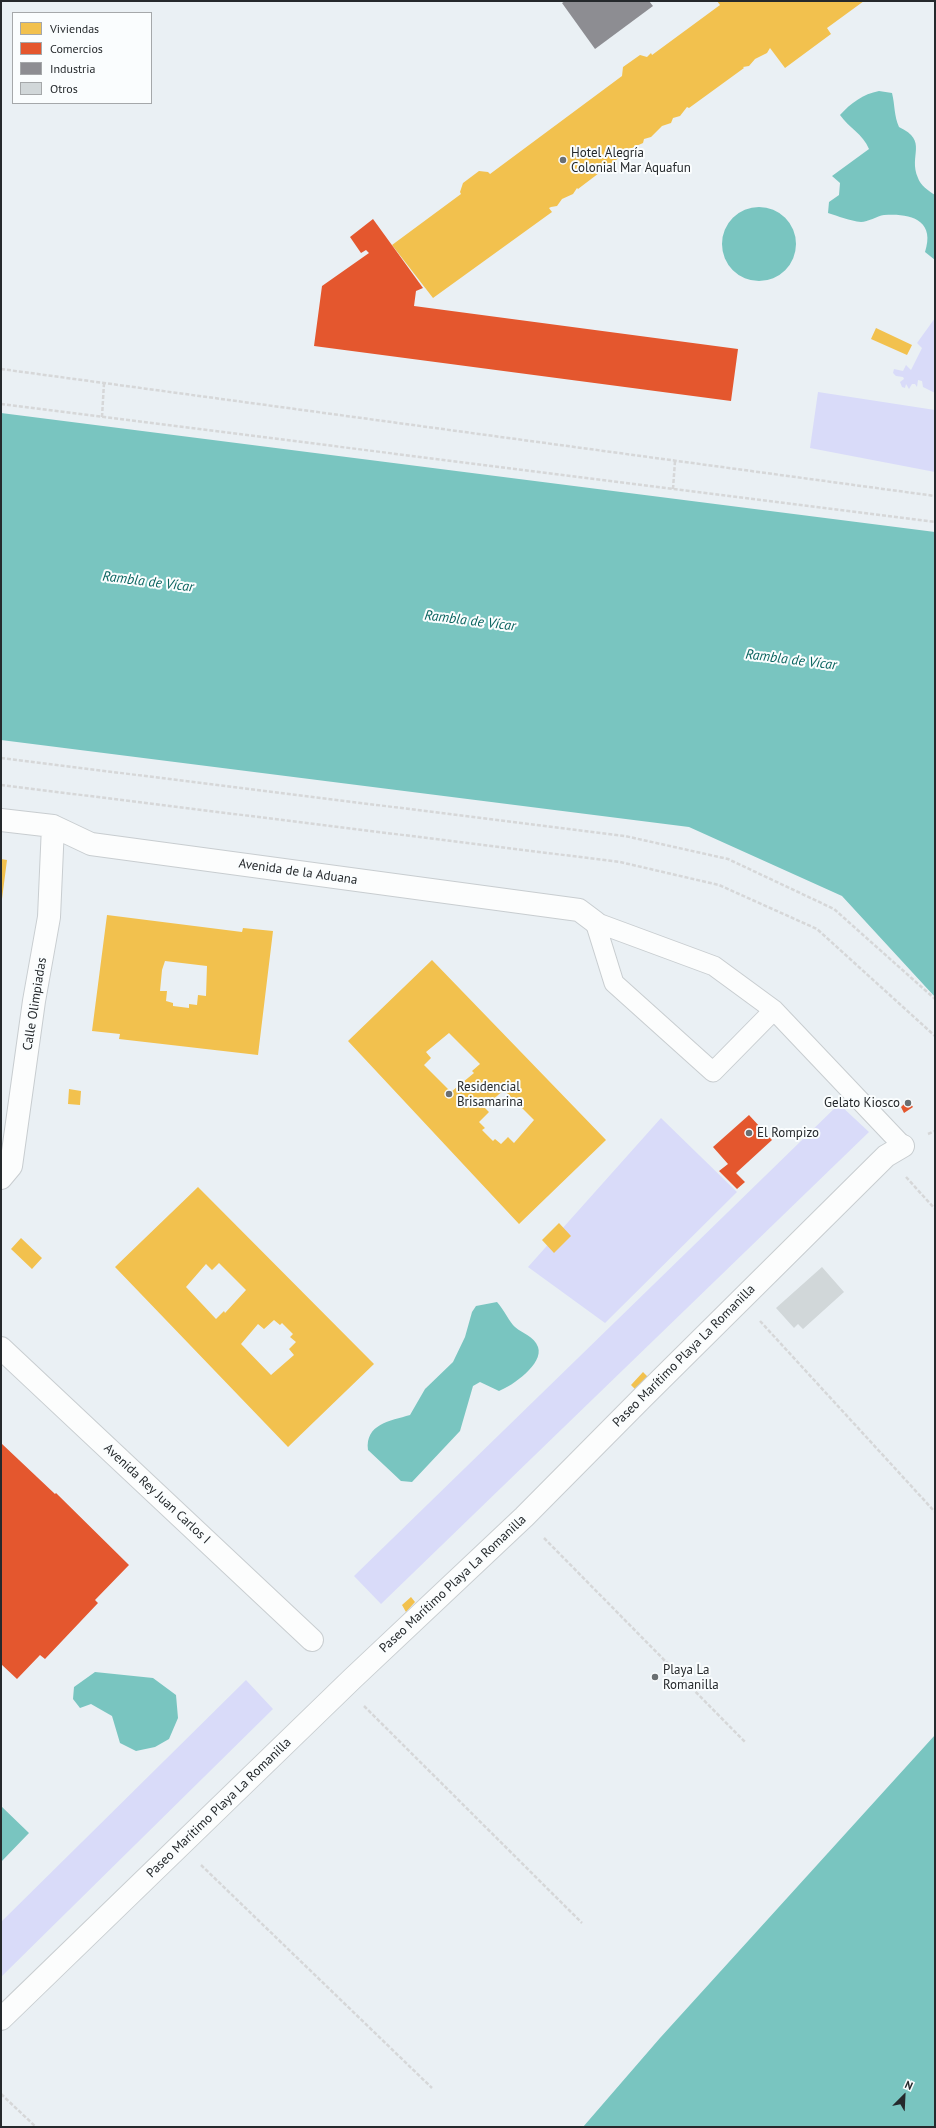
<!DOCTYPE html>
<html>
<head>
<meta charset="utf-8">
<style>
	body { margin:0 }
	#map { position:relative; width:936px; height:2128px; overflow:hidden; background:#eaf0f4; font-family:"PT Sans",sans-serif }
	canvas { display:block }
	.frame { position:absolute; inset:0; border:2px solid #25292c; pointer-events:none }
	.legend { position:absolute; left:12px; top:12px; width:140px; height:92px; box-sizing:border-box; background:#fafdfe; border:1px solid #a5a8aa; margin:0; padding:5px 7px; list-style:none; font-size:12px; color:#25292c }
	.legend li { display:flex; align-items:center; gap:8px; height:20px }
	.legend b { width:20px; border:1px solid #a5a8aa }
	.north { position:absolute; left:884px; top:2076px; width:40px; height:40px; -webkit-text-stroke:3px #fafdfe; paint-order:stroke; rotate:24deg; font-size:11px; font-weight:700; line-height:16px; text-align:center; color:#25292c }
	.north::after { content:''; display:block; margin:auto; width:14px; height:18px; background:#25292c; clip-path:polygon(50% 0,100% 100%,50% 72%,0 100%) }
</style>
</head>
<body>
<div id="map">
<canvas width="936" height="2128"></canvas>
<div class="frame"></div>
<ul class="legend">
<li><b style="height:11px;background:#f2c14e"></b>Viviendas</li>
<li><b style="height:11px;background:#e4572e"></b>Comercios</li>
<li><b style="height:11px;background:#8d8d92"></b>Industria</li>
<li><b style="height:11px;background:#d1d7d9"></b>Otros</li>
</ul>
<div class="north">N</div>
</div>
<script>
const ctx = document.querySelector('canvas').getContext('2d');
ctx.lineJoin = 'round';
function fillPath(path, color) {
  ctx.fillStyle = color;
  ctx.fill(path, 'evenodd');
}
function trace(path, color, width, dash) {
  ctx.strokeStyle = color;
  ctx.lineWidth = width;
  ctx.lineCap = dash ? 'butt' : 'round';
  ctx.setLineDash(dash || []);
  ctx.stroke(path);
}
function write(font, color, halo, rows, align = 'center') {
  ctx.font = font + ' "PT Sans",sans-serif';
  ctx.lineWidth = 4;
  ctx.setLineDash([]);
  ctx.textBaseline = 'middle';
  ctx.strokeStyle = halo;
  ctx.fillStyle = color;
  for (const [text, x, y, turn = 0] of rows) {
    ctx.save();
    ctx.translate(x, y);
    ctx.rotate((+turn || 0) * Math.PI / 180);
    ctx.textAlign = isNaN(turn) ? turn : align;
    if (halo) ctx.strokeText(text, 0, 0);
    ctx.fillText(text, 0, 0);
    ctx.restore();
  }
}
const green = new Path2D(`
	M935 318V393L923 387 922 381 918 380 917 387 915 384H912L909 389 906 384 905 388 902 387 900 382 904 379 903 377 896 376 893 373 894 369 903 371 906 365 911 370 922 348 917 343Z
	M818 392 935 410V472L810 448Z
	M839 1104 869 1132 381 1604 354 1576Z
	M661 1118 737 1192 605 1323 528 1267Z
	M246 1680 273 1709 1 1977V1922Z`);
const water = new Path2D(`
	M879 91 892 93C895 105 894 116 899 127 929 141 908 155 918 178 920 185 929 191 935 195V260L925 252C936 219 909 213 884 215 877 216 868 222 861 222 850 221 838 216 828 213L829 202 839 195 840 183 832 176 869 149C863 134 849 128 840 115 851 103 863 94 879 91Z
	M722 244a37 37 0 1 1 74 0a37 37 0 1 1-74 0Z
	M1 413 935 532V997L842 896 689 827 1 740Z
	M497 1302C503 1308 510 1323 515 1327 523 1334 534 1336 538 1347 544 1364 512 1386 499 1391L480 1382 473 1386 460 1431 412 1482 401 1481 368 1450C365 1424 390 1421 410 1415L425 1389 453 1362 465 1337 472 1312 476 1306Z
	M95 1672 153 1678 176 1695 178 1718 169 1739 155 1747 136 1751 120 1743 112 1716 91 1704 80 1708 73 1699 74 1687Z
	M935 1735V2127H583L660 2038Z
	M1 1806 29 1833 1 1862Z`);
const homes = new Path2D(`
	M717 1H864L827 28 831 34 785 68 770 48 767 53 755 59 749 66 743 67 744 68 689 108 687 107 680 116 673 118 671 123 662 126 651 137 644 139 643 143 632 148 578 189 577 188 573 194 562 199 557 206 551 207 549 208 552 212 433 298 392 245 461 194 460 192 463 183 479 171 488 172 490 174 622 76 623 67 640 55 647 57 651 53 652 55 720 5Z
	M876 328 912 345 907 355 871 339Z
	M1 859 7 860 2 899H1Z
	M107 915 242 932 243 928 273 931 258 1055 119 1039 120 1034 92 1031ZM165 961 207 966 206 996 198 995 197 1005 189 1004V1008L173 1006V1003L166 1001 167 991H160L162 970Z
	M432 960 606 1140 519 1224 348 1041ZM449 1033 480 1064 472 1071 474 1073 451 1092 424 1065 431 1058 426 1052ZM504 1090 534 1120 514 1143 508 1137 501 1144 495 1139 493 1141 482 1130 485 1128 479 1122 489 1112 484 1107Z
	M69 1089 81 1091 80 1105 68 1104Z
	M198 1187 374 1364 288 1447 115 1267ZM219 1263 246 1290 225 1313 224 1311 216 1319 186 1287 206 1264 212 1270ZM274 1320 280 1325 282 1323 293 1334 290 1337 296 1342 289 1349 294 1355 271 1375 241 1344 258 1324 264 1329Z
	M559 1223 571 1236 554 1253 542 1240Z
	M21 1238 42 1258 32 1269 11 1249Z
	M643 1372 650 1379 638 1392 631 1385Z
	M411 1597 415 1602 406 1612 402 1605Z`);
const shops = new Path2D(`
	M373 219 423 288 416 291 414 306 738 349 731 401 314 346 322 286 369 253 366 250 361 253 350 237Z
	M908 1100 913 1107 904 1113 901 1107Z
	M749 1115 772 1140 736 1173 745 1182 737 1189 719 1171 728 1164 713 1147Z
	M1 1443 55 1494 56 1493 129 1565 95 1600 98 1603 45 1659 40 1655 17 1679 1 1664Z`);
const industry = new Path2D(`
	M565 1H649L653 6 595 49 562 3Z`);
const building = new Path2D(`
	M822 1267 844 1292 803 1329 798 1324 794 1328 776 1308Z`);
const path = new Path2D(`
	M1 369 935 496
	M1 404 935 522
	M102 417 104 383
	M673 489 675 461
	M1 758 625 836 728 859 834 909 935 999
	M1 785 620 862 719 885 817 929 935 1036
	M928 1134 935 1131
	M906 1177 935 1209
	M760 1321 935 1512
	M544 1538 746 1743
	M364 1706 582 1923
	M201 1865 432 2088
	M1 2094 36 2127`);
const service = new Path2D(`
	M595 922 714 966 774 1010 903 1146
	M595 922 614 983 713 1072 774 1010`);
const pedestrian = new Path2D(`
	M1 2019 352 1679 524 1517 643 1397 886 1156 903 1146`);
const minor = new Path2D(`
	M1 820 53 826 91 844 579 910 595 922
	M1 1178 11 1166 34 1001 49 917 53 826
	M1 1348 312 1640`);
const markers = [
	[563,160,4,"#6a6f72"],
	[449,1094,4,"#6a6f72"],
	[908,1103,4,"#6a6f72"],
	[749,1133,4,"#6a6f72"],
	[655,1677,4,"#6a6f72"]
];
const poiNames = [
	["Hotel Alegría",571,153],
	["Colonial Mar Aquafun",571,168],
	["Residencial",457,1087],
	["Brisamarina",457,1102],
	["Gelato Kiosco",900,1103,"right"],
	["El Rompizo",757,1133],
	["Playa La",663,1670],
	["Romanilla",663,1685]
];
const streetNames = [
	["Avenida de la Aduana",298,872,8],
	["Calle Olimpiadas",35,1004,-81],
	["Paseo Marítimo Playa La Romanilla",684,1356,-45],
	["Avenida Rey Juan Carlos I",157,1494,43],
	["Paseo Marítimo Playa La Romanilla",453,1584,-43],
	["Paseo Marítimo Playa La Romanilla",219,1808,-44]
];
const waterNames = [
	["Rambla de Vícar",148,582,7],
	["Rambla de Vícar",470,621,7],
	["Rambla de Vícar",791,660,7]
];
fillPath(green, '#d9dbf9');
fillPath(water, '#79c5c0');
fillPath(homes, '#f2c14e');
fillPath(shops, '#e4572e');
fillPath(industry, '#8d8d92');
fillPath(building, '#d1d7d9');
trace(service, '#c8cdd0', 21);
trace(pedestrian, '#c8cdd0', 24);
trace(minor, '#c8cdd0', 24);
trace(path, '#d6d7d8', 2.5, [4, 2]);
trace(service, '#fcfdfd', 19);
trace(pedestrian, '#fcfdfd', 22);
trace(minor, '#fcfdfd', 22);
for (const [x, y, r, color] of markers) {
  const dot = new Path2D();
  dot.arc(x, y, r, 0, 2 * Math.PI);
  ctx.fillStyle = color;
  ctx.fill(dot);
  trace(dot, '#fafdfe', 1.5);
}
write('13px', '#25292c', '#fafdfe', poiNames, 'left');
write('13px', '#25292c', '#fafdfe', streetNames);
write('italic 14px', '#0a645f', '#fafdfe', waterNames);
</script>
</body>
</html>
